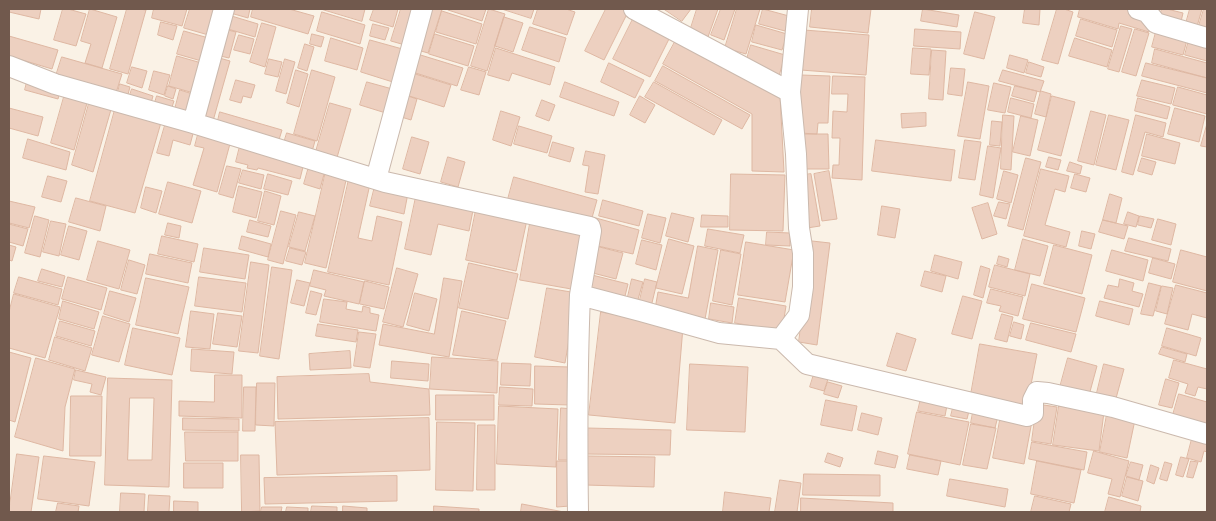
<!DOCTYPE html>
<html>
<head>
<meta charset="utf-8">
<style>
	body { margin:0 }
	#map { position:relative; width:1216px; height:521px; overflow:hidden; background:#faf2e6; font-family:"Nunito Sans",sans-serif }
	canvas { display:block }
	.frame { position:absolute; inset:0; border:10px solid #71594d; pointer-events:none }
</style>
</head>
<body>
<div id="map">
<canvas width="1216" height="521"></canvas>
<div class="frame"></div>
</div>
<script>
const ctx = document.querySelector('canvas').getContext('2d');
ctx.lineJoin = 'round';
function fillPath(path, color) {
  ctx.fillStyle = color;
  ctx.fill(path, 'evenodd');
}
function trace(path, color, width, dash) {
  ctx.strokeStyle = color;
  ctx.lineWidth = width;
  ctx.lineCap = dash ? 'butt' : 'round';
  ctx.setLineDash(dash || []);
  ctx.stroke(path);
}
const building = new Path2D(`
	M9 9H41L39 19 9 12Z
	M63 9H68L86 14 76 46 54 40Z
	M90 9 117 17 102 68 85 63 91 44 81 41Z
	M127 9H140L146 10 128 74 110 69Z
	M154 9H187L182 26 152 18Z
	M190 9H212L219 11 212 36 184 28Z
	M228 9H250L248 18 227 12Z
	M253 9H289L314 16 308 34 251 17Z
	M321 9H365L362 21Z
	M374 9H398L393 27 370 20Z
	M401 9H416L405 45 391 41Z
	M426 9H442L428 53 414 49Z
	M448 9H486L482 21 448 10Z
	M489 9 505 14 487 71 471 66Z
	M502 9H534L531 18Z
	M538 9H566L575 12 567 35 533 24Z
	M606 9H622L628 12 604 60 585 51Z
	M664 9H691L682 21Z
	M697 9H718L708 37 690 31Z
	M721 9H735L724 40 711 35Z
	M737 9H760L746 54 725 48Z
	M763 9 789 16 785 31 759 24Z
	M812 9H871L868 33 810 27Z
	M923 9 959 15 957 27 921 21Z
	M1025 9H1040L1039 25 1023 23Z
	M1057 9H1064L1073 12 1058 64 1042 60Z
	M1080 9H1130L1152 20 1149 32 1119 23 1118 29 1078 17Z
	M1162 9H1167L1183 13 1180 26 1159 20Z
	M1190 9H1202L1196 30 1185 27Z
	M1204 9H1207V32L1198 29Z
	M442 11 482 24 476 44 436 32Z
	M322 12 365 25 360 44 317 31Z
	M975 12 995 17 984 59 964 54Z
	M225 14 258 24 255 37 221 27Z
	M635 15 672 33 650 77 613 59Z
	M504 17 523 23 513 52 495 46Z
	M1081 19 1117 30 1112 47 1076 36Z
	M161 22 177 26 173 40 158 35Z
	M262 23 276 27 265 67 250 62Z
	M373 24 389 28 385 40 370 36Z
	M756 25 787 34 782 50 752 42Z
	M1121 26 1132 29 1119 72 1108 69Z
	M530 27 566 38 559 62 522 50Z
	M224 29 236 32 229 58 216 55Z
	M915 29 961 32 960 49 914 46Z
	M1135 29 1149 33 1136 76 1122 72Z
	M804 30 869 35 866 75 801 70Z
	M184 31 212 39 205 62 177 54Z
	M1156 32 1187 40 1183 55 1152 47Z
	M312 34 324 37 321 47 310 44Z
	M435 34 474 46 468 66 429 54Z
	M239 35 254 39 250 54 234 50Z
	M9 36 58 50 52 69 9 56Z
	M331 38 363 48 357 70 325 61Z
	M1075 38 1112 50 1107 67 1069 56Z
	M370 40 406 50 396 83 361 72Z
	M676 40 780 95 784 172 752 171V114L663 64Z
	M1189 40 1207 45V61L1185 55Z
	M305 44 314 47 307 71 298 68Z
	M751 45 785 55 779 76 745 66Z
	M496 48 555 67 550 85 512 73 509 81 488 75Z
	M913 48 931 49 929 75 911 74Z
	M1155 49 1207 63V78L1152 63Z
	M932 50 946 51 943 100 929 99Z
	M414 53 463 68 457 86 409 71Z
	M1010 55 1028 60 1024 73 1007 68Z
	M177 56 205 64 197 94 169 86Z
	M62 57 122 74 115 96 55 79Z
	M216 57 230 61 213 121 199 117Z
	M269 59 282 62 278 77 265 74Z
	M285 59 295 62 286 94 276 91Z
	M1029 62 1044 67 1041 77 1026 73Z
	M609 63 644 80 635 98 601 82Z
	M1146 63 1207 78V93L1142 76Z
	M663 66 750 115 742 129 655 81Z
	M132 67 147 71 142 88 127 83Z
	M469 67 486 72 479 95 461 90Z
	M951 68 965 69 962 96 948 94Z
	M296 70 308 74 299 107 287 103Z
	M312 70 335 77 317 141 294 134Z
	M1003 70 1044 81 1040 92 999 81Z
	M154 71 170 75 164 95 149 90Z
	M409 72 451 85 444 107 403 94Z
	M801 75 830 76 828 123H818L817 134 799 133Z
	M833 76 865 77 862 180 832 178 833 165H839L840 138H832L833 111 847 112 848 94H832Z
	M28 78 61 87 58 99 25 90Z
	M236 80 255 85 251 98 243 96 241 103 230 100Z
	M1142 80 1175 88 1171 104 1137 96Z
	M367 82 396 90 389 114 360 105Z
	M565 82 619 102 614 116 560 97Z
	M654 82 722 120 714 135 645 97Z
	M968 82 989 86 980 139 958 136Z
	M994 83 1011 87 1005 113 988 110Z
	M120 84 130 87 127 98 117 96Z
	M168 86 176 89 173 99 165 96Z
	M1015 86 1037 91 1034 102 1012 96Z
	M1178 87 1207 95V114L1173 105Z
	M132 89 153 96 150 107 128 101Z
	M66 90 89 96 74 150 51 143Z
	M180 90 196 95 189 118 174 113Z
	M1041 91 1051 94 1046 117 1035 114Z
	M405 95 417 99 411 120 398 116Z
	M157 96 174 101 170 113 153 109Z
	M640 96 655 105 645 123 630 115Z
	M1052 96 1075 102 1061 156 1038 150Z
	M1011 98 1034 104 1031 118 1008 112Z
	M1138 98 1170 107 1167 119 1135 111Z
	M90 100 112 106 93 172 72 165Z
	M542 100 555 105 549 121 536 116Z
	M330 103 351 109 336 161 315 155Z
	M116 106 162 119 135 213 90 201Z
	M9 108 43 117 38 136 9 128Z
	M1175 108 1205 116 1199 142 1168 134Z
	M501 111 520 117 511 146 493 140Z
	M1091 111 1106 115 1094 165 1078 161Z
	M220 112 282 130 278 143 217 125Z
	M926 113V126L902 128 901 114Z
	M1003 115 1014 116 1011 170 1001 169Z
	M1109 115 1129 120 1116 170 1096 165Z
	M1136 115 1166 123 1163 137 1145 132 1133 175 1122 172Z
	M1021 116 1038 120 1030 156 1013 152Z
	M992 121 1002 122 1000 146 990 145Z
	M166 122 194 130 190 145 173 140 169 156 157 153Z
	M1207 124V147L1201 146Z
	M519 126 552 136 547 153 514 144Z
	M199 131 231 140 217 192 193 185 204 148 195 146Z
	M287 133 315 141 311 155 283 146Z
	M802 134H828L829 169H802Z
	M1147 134 1180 143 1175 164 1142 156Z
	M412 137 429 142 420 174 403 169Z
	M28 139 70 152 66 170 23 158Z
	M876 140 955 150 951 181 872 171Z
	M965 140 981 142 975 180 959 178Z
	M553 142 574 148 570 162 549 156Z
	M240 146 304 163 300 179 258 168 257 170 247 168 248 165 236 162Z
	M988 146 1001 148 993 198 980 195Z
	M586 151 605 155 598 194 585 192 589 166 583 165Z
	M448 157 465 162 458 187 441 182Z
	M1049 157 1061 160 1058 170 1046 167Z
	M1026 158 1041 162 1023 230 1008 226Z
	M1142 158 1156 162 1152 175 1138 171Z
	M1070 162 1082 166 1080 174 1067 171Z
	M310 163 326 167 320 189 304 184Z
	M227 166 241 169 233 198 219 194Z
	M1041 169 1069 176 1065 192 1055 189 1045 225 1070 232 1066 247 1024 236Z
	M243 170 264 175 261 189 239 183Z
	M326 171 347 176 326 268 305 263Z
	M829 171 837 219 822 221 814 174Z
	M1004 171 1018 175 1011 203 997 199Z
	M268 174 292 181 288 195 264 189Z
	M731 174 785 175 783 231 730 230Z
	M811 174 820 226 807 228 798 176Z
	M1075 174 1090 178 1086 192 1071 188Z
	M48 176 67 181 61 202 42 197Z
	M514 177 597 200 590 225 507 203Z
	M349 179 370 184 358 238 372 241 377 216 402 222 389 285 328 272Z
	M168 182 201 191 192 223 159 214Z
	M239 186 262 192 256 218 233 212Z
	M375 186 408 193 404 214 370 206Z
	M146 187 162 191 156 213 141 208Z
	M265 191 281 196 274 225 258 221Z
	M417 192 474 205 469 231 438 224 431 255 405 249Z
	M1110 194 1122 198 1116 223 1103 220Z
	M76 198 106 206 100 231 69 222Z
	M603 200 643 211 639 226 599 216Z
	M9 201 35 207 29 228 9 223Z
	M999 202 1010 204 1006 219 994 216Z
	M988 203 997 234 982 239 972 208Z
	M477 205 528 215 516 271 466 260Z
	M882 206 900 209 895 238 878 235Z
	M281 211 296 215 283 264 268 260Z
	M299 212 315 216 305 251 289 247Z
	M1128 212 1139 216 1136 227 1124 224Z
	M672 213 694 218 688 242 666 236Z
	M648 214 666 218 660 243 642 238Z
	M702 215 728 216V227H701Z
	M35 216 49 220 40 257 25 253Z
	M1140 216 1154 219 1151 228 1138 225Z
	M531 218 588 228 577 290 520 280Z
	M596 218 639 230 633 254 589 244Z
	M1158 219 1176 224 1171 245 1152 240Z
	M250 220 271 226 268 237 247 232Z
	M1103 220 1128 226 1124 239 1099 232Z
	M51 221 66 224 59 256 43 252Z
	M168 223 181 226 179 238 165 235Z
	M9 224 28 229 23 246 9 242Z
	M69 226 87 231 79 260 61 255Z
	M708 229 744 235 740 253 705 246Z
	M1082 231 1095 234 1091 249 1079 246Z
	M767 232 790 233V246L766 245Z
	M162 236 198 244 194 262 158 254Z
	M242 236 271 244 268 257 239 249Z
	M1129 238 1171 249 1168 261 1125 251Z
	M669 239 694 246 682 294 656 288Z
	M1023 239 1048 246 1040 276 1015 270Z
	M642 240 662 245 656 270 636 264Z
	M98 241 130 250 119 289 87 280Z
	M812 241 830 243 817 345 799 342Z
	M746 242 794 250 785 302 738 295Z
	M9 245 16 247 12 261 9 260Z
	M592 245 623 253 616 279 585 271Z
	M1054 245 1092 255 1082 294 1044 284Z
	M698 246 718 250 705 319 655 309 658 292 688 298Z
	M204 248 249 255 245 279 200 272Z
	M290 248 306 252 302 265 286 261Z
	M721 250 741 254 732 305 713 301Z
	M1112 250 1148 260 1143 281 1106 271Z
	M1181 250 1207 257V291L1173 282Z
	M150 254 192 263 188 283 146 274Z
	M935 255 962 262 958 279 931 271Z
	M999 256 1009 259 1007 267 997 264Z
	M1153 258 1175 264 1171 279 1149 273Z
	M129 260 145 265 137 294 121 290Z
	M251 262 269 265 258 353 239 351Z
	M469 263 518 274 508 319 459 308Z
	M995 265 1030 274 1025 296 989 287Z
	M981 266 990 269 983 298 974 295Z
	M272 267 292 270 279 359 260 356Z
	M397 268 418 274 403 327 383 322Z
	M42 269 65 276 62 287 38 281Z
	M314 270 364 282 359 304 324 296 326 290 310 286Z
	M925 271 946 276 942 292 921 286Z
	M588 274 628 284 624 300 584 290Z
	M19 277 62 289 58 305 14 293Z
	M68 277 107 288 101 310 62 299Z
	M199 277 246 283 242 312 195 306Z
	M146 278 189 287 178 334 136 325Z
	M444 278 462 281 449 357 379 345 383 324 434 334Z
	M632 279 643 282 637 303 627 301Z
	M645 279 657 282 651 307 639 304Z
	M1120 279 1134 283 1132 291 1143 294 1139 307 1104 298 1108 285 1118 287Z
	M297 280 310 283 304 306 291 303Z
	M365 281 389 287 384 309 360 304Z
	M1149 283 1161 286 1153 316 1141 314Z
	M1032 284 1085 298 1076 332 1023 319Z
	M1176 285 1207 293V318L1192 314 1188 330 1165 324Z
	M1162 286 1173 288 1167 314 1156 311Z
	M547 288 577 293 565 363 535 357Z
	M991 289 1023 297 1018 316 999 311 1001 306 987 303Z
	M110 291 136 298 129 322 104 314Z
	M311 291 322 294 316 315 306 313Z
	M415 293 437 299 429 331 407 325Z
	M14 294 60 307 45 358 9 348V312Z
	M963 296 982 301 972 339 952 334Z
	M739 298 786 306 782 331 735 323Z
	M324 299 347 302 346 309 362 312 363 306 370 308V313L379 315 376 331 320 322Z
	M63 301 99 312 94 329 59 319Z
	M1100 301 1133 309 1129 325 1096 316Z
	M711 303 734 307 732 323 709 319Z
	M191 311 214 314 210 349 186 347Z
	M462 311 506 321 497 360 453 355Z
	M601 312 683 327 675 423 589 415Z
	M218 313 242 316 237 347 213 344Z
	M1002 314 1013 317 1007 342 995 339Z
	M103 316 130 324 119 362 92 355Z
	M60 321 95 331 91 346 56 336Z
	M1014 322 1024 325 1021 339 1010 336Z
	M1031 323 1076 334 1071 352 1026 340Z
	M318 324 358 330 356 342 316 336Z
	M133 328 180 338 172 375 125 365Z
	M1167 328 1201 338 1196 356 1162 346Z
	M359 332 376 334 370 368 354 366Z
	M897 333 916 339 906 371 887 366Z
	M55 337 92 348 85 371 49 360Z
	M980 344 1037 354 1026 410 970 400Z
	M1162 347 1187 354 1185 362 1159 354Z
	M192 349 234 352 232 374 191 371Z
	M350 351 351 368 310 370 309 354Z
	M9 352 31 358 15 422 9 420Z
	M432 357 498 361 497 393 430 389Z
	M36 358 75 369 65 407 63 451 15 437Z
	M1068 358 1097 366 1088 399 1059 391Z
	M1174 360 1207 369V389L1198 387 1195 396 1185 393 1188 384 1169 378Z
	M392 361 429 364 428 381 391 378Z
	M502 363 531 364 530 386 501 385Z
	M690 364 748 367 745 432 687 430Z
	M1104 364 1124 369 1115 402 1096 397Z
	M535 366 570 367V405L535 404Z
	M76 370 106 377 101 395 90 392 92 384 74 380Z
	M815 371 829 376 824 391 810 387Z
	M369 374 370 382 429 389 430 415 278 419 277 377Z
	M215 375H242V418L179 416V401L214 402Z
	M108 378 172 380 169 487 105 485ZM130 398H154L152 460H128Z
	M1166 379 1179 383 1172 408 1159 405Z
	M828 382 842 386 838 398 824 394Z
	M257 383H275L274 426 256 425Z
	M244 387H256L255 431H243Z
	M500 387 533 389 532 406 499 405Z
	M922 394 948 400 945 416 918 411Z
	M1179 394 1207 402V425L1173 415Z
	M436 395H494V420H436Z
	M71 396H102L101 456H70Z
	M826 400 857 406 852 431 821 425Z
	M954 404 970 407 967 419 951 416Z
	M1037 404 1057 407 1051 444 1032 441Z
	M499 406 558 409 556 467 497 464Z
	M1059 406 1104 412 1099 451 1053 445Z
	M974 407 999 412 995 428 971 423Z
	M561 408 574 409 572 460H559Z
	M1108 409 1136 415 1127 458 1100 452Z
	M917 412 969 422 960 465 908 454Z
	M862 413 882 418 878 435 858 430Z
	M1001 415 1032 421 1024 464 993 458Z
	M183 418 239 419V431L183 430Z
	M429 418 430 470 277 475 275 422Z
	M437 422 475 423 473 491 436 490Z
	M971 424 996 428 987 469 963 465Z
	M478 425H495V490H477Z
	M586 428 671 430 670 455 585 454Z
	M185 432H238V461H186Z
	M1193 435 1207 439V452L1204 451 1201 462 1187 458Z
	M1032 442 1087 452 1084 470 1029 459Z
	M878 451 898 456 895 468 875 464Z
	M1094 451 1129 461 1120 497 1108 494 1112 479 1088 473Z
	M828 453 843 458 840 467 825 462Z
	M17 454 39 457 31 512H9Z
	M241 455H259L260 511 242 512Z
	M910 455 941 461 938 475 907 469Z
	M44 456 95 462 89 506 38 499Z
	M586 456 655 457 654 487 585 485Z
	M1181 457 1189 459 1183 477 1176 475Z
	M557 461H570V506L557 507Z
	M1037 461 1081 470 1074 503 1031 494Z
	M1191 461 1198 462 1193 478 1187 477Z
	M1131 462 1143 465 1139 480 1126 476Z
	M1165 462 1172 464 1167 481 1160 479Z
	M184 463H223V488H184Z
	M1151 465 1159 468 1154 484 1147 481Z
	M804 474 880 475V496L803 495Z
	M397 476V501L265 504 264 478Z
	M1127 477 1143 481 1138 501 1122 496Z
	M950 479 1008 489 1005 507 947 496Z
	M780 480 801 483 797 512H775Z
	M725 492 771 498 769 512H723Z
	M121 493 145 494 144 512H120Z
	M149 495 170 496 169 512H148Z
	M1035 496 1071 504 1069 512H1031Z
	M1109 497 1141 506 1140 512H1105Z
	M801 498 893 503V512H801Z
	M174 501 198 502V512H174Z
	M58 503 79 506 78 512H56Z
	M522 504 564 512H521Z
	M312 506 337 507V512H311Z
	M343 506 367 508V512H343Z
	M434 506 479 509V512H434Z
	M262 507H282L281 512H261Z
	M287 507 308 508V512H286Z`);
const street = new Path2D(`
	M224 9 193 123 385 182 590 227 591 231 580 295
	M634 9 790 92
	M1138 9 1147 12 1156 23 1207 38
	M9 66 55 84 193 123
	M376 179 422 9
	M781 339 807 364 1027 416 1033 413V400L1037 392 1048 393 1113 407 1207 434
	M578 512C577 440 577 368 580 295L641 311 719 333 781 339 799 315 803 287V253L799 228 796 154 790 92 798 9`);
fillPath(building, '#edd0c0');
trace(building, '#deb7a2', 1);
trace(street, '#cbb9ad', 22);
trace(street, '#fff', 20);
</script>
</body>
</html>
